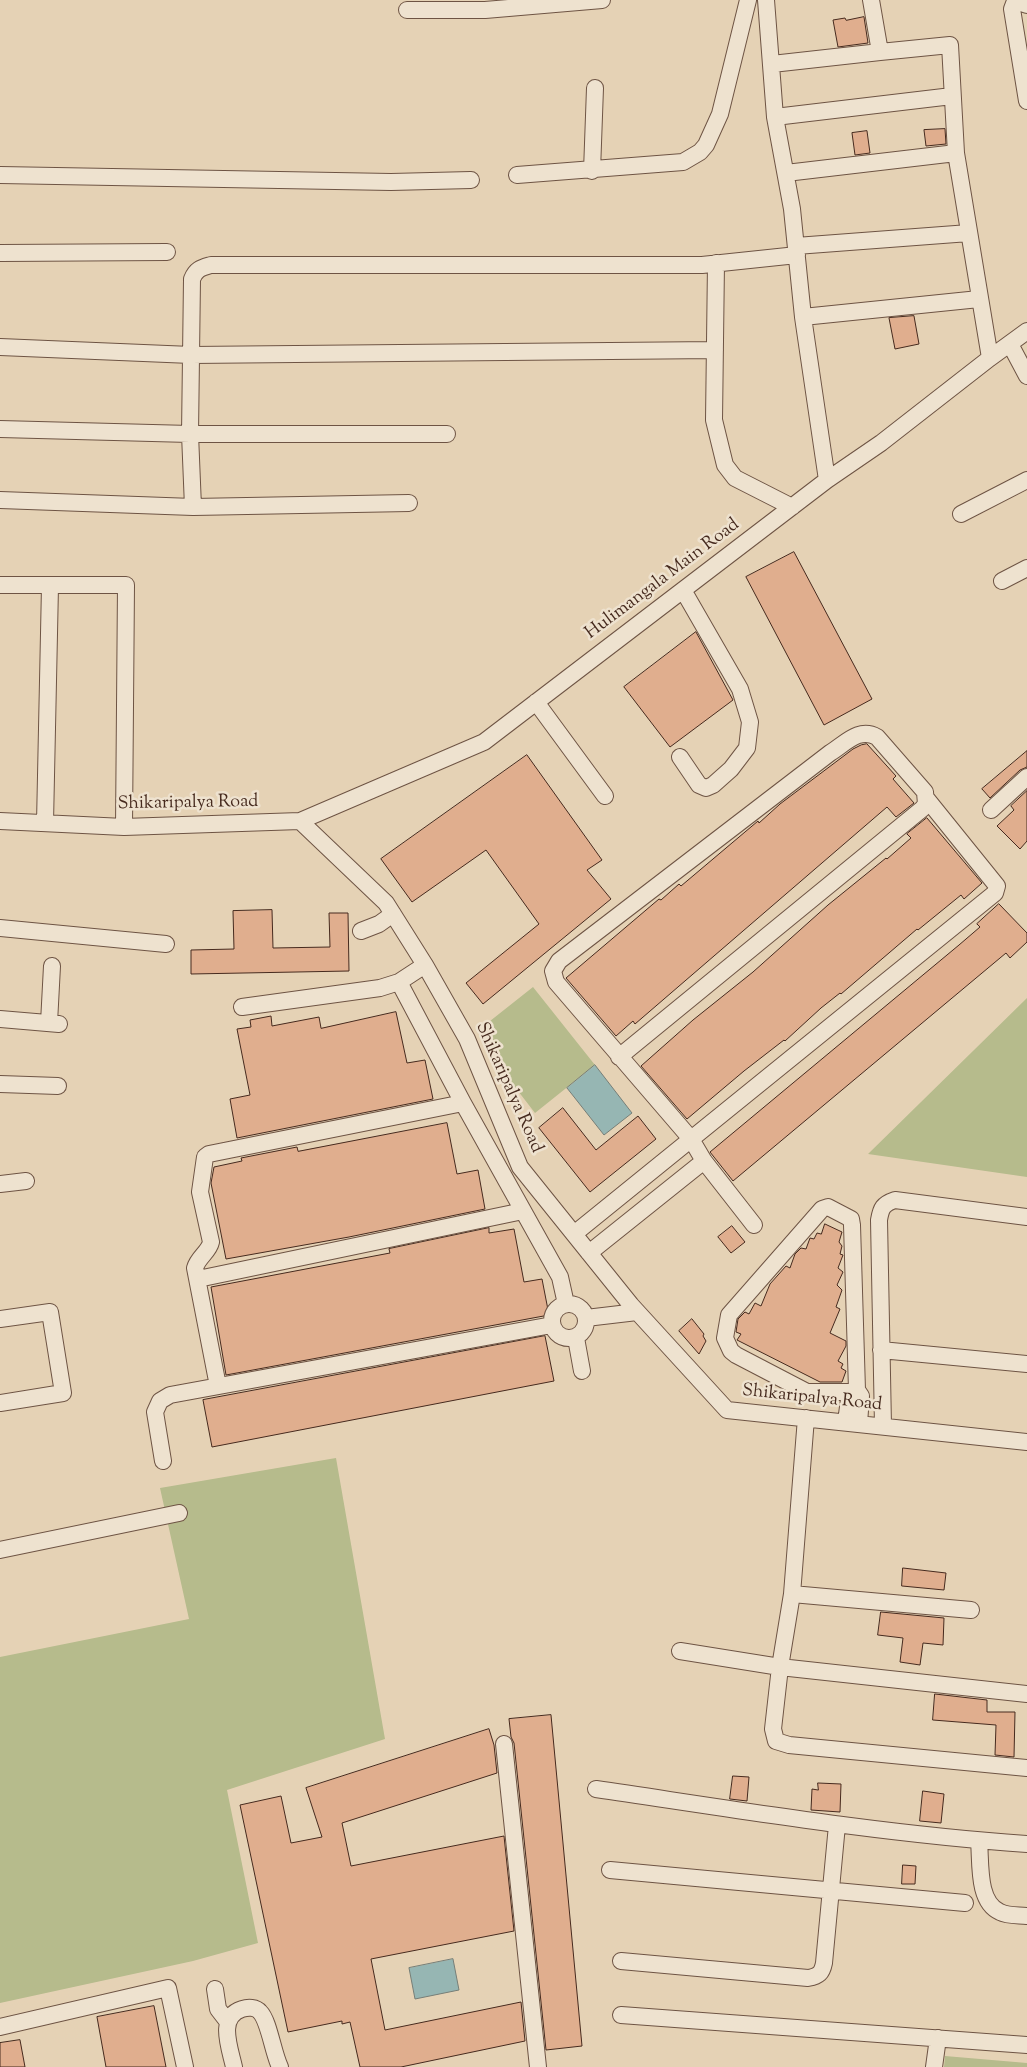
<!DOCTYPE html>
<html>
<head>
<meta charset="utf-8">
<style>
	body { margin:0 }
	canvas { display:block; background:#e5d2b5 }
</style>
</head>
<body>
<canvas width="1027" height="2067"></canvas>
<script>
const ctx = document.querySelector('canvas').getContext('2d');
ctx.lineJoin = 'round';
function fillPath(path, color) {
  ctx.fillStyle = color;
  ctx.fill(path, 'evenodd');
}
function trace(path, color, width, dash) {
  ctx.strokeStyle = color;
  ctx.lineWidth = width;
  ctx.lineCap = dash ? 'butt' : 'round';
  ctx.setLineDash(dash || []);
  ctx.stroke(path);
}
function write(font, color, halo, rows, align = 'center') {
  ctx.font = font + ' "Sorts Mill Goudy",serif';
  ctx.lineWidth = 5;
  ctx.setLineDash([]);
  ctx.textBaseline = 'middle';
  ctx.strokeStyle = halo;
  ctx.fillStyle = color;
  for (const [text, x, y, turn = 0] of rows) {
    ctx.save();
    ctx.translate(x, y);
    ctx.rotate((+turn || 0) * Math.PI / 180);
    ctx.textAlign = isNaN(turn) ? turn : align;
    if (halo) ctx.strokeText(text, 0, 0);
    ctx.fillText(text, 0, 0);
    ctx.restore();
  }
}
const green = new Path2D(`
	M533 987 595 1065 535 1113 508 1078 485 1025Z
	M1027 998V1177L868 1154Z
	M336 1458 385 1739 227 1790 258 1943 193 1961 0 2003V1657L189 1619 160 1488Z
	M945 2056 1027 2063V2067H944Z`);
const water = new Path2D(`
	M595 1065 632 1113 604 1135 567 1088Z
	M453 1959 459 1990 415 1999 409 1968Z`);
const building = new Path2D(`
	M864 17 868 43 838 47 833 20 845 18 846 20Z
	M945 129 946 144 926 146 924 130Z
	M867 131 870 153 855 155 852 133Z
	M914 316 919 344 895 349 889 318Z
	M794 552 872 699 824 725 746 577Z
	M696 632 733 700 670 747 624 687Z
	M867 744 896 776 893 779 914 803 896 817 887 807 635 1024 633 1021 616 1036 566 978 659 899 661 900 679 884 681 886 758 821 759 823 780 804 853 749 861 745Z
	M1027 751V767L1020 770 990 798 982 789Z
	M527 755 602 860 587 870 611 899 483 1004 466 983 539 924 486 850 412 902 381 859Z
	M1027 791V841L1020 849 997 826 1014 810 1011 806Z
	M927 818 982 883 964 899 961 895 918 930 917 929 841 994 840 993 821 1008 785 1041 784 1040 744 1071 687 1119 641 1066 693 1020 753 972 828 905 886 858 887 859 911 838 907 834Z
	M999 904 1027 933V942L1010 958 1006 953 733 1181 710 1152 959 945 980 927 977 924Z
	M272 910 273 948 330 947 329 913H348L349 971 191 974V950L234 949 233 911Z
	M396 1012 407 1063 425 1060 433 1099 237 1138 230 1099 250 1095 237 1029 251 1027 250 1020 271 1016 272 1026 319 1017 321 1028Z
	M563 1108 596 1150 638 1116 656 1139 590 1192 539 1128Z
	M447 1123 457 1174 478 1170 485 1209 349 1237 226 1259 211 1183 214 1167 242 1161 241 1158 297 1147 298 1151Z
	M825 1224 842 1232 839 1242 842 1246 840 1254 843 1255 838 1268 843 1272 837 1285 842 1290 836 1307 840 1309 830 1333 846 1341V1346L838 1361 843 1364 841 1368 846 1371 842 1382H820L737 1340 741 1334 736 1332 738 1319 745 1312 749 1314 755 1303 761 1306 770 1284 786 1266 790 1268 795 1254 801 1248 806 1249 810 1238 814 1239 817 1233 821 1234Z
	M732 1226 745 1242 731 1253 718 1237Z
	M489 1228V1233L514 1229 524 1282 542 1279 549 1315 226 1375 211 1287 390 1253 389 1249Z
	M692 1319 704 1334 703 1336 706 1341 699 1354 679 1331Z
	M545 1336 554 1381 212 1447 203 1400Z
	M903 1568 946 1573 944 1590 902 1586Z
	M881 1612 944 1618 943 1645 923 1643 920 1665 900 1662 903 1638 878 1635Z
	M935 1694 987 1700V1712H1015L1014 1757 995 1755 996 1725 933 1720Z
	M551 1715 582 2046 546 2050 514 1743 511 1737 509 1719Z
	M489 1729 494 1745 497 1773 342 1823 351 1866 504 1836 514 1931 371 1959 385 2030 521 2002 525 2041 401 2067H360L350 2022 342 2024V2021L288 2032 240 1805 281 1796 291 1843 322 1837 306 1788Z
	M733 1776 749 1777 747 1801 730 1799Z
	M818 1783 841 1784 840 1812 811 1810 812 1789 818 1790Z
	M923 1791 944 1794 941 1823 920 1821Z
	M903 1865 916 1866 915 1884H902Z
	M154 2006 166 2067H106L97 2017Z
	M20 2040 25 2067H0V2043Z`);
const minor = new Path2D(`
	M766 0 775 117 792 209 803 317 827 480
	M871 0 880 52 950 45 956 153 990 358
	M1027 5 1015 1 1012 9 1027 101
	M407 10H485L602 0
	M772 64 880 52
	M775 117 952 96
	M592 171 595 88
	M786 173 956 153
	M0 175 391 182 471 180
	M517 175 683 162 700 152 706 145 720 114 748 0
	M796 246 969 233
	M0 253 167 252
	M716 263 714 420 725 465 735 478 792 507
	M803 317 979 299
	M1010 344 1027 376
	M0 347 191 355 715 350
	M0 429 190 434H447
	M0 500 193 507 190 434 192 279C196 269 201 268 211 265H702L797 255
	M193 507 409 503
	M961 514 1027 480
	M1002 581 1027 568
	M0 585H126L124 827
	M536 702 605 796
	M680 757 699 785 706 788 713 785 731 769 747 748 750 722 740 689 683 590
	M991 810 1027 777
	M0 821 124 827 300 821 386 903 425 965 467 1039 520 1167 631 1305 727 1410 1027 1442
	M300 821 484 742 827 480 881 443 990 358 1027 331
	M45 823 50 586
	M0 928 166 944
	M361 931 379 924 393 914
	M399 982 425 965
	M242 1007 380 988 399 982 463 1103 560 1277 566 1304
	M0 1019 59 1024
	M49 1023 52 966
	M619 1057 922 809 926 804 925 792 877 737C859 727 846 743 830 753L559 961 553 971 556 982 691 1139 704 1161 754 1225
	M0 1084 58 1086
	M0 1184 26 1181
	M574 1234 995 893 997 886 926 798
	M589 1253 704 1161
	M198 1279 523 1211
	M552 1321a17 17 0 1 1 34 0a17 17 0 1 1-34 0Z
	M586 1318 637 1312
	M0 1319 50 1312 63 1393 0 1403
	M576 1338 582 1371
	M881 1350 1027 1364
	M218 1386 195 1268C198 1257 209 1252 211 1242L200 1192 205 1157 209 1154 463 1103
	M857 1390 850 1392H807L736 1355 731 1351 725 1338 729 1315 822 1209 828 1207 851 1219 852 1225 857 1390 861 1396 859 1424
	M806 1418 792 1594 780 1667 773 1729 776 1741 789 1745 1027 1768
	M846 1422 850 1392
	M883 1426 879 1220C881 1208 883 1204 895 1200L1027 1217
	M163 1461 155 1412 160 1401 170 1395 552 1325
	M0 1550 179 1513
	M792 1594 971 1610
	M680 1651 780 1667 1027 1694
	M504 1744 538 2067
	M596 1789C739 1810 882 1834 1027 1844
	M979 1841C981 1863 977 1902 1000 1912 1008 1916 1018 1915 1027 1916
	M610 1870 965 1903
	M621 1961 808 1978C819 1976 822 1973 824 1963L837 1825
	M215 1989 218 2009 228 2022
	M621 2015 1027 2045
	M0 2027 168 1988 185 2067
	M234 2067C230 2048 217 2017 242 2009 248 2007 256 2007 260 2012 269 2021 273 2053 280 2067
	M934 2067 938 2038`);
const streetNames = [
	["Hulimangala Main Road",663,580,-37],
	["Shikaripalya Road",188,804,-1],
	["Shikaripalya Road",508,1088,66],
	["Shikaripalya Road",812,1399,6]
];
fillPath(green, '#b6bb8c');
fillPath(water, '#96b6b3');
trace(water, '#767e77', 1);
fillPath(building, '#e0ae8e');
trace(building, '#462a1e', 1);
trace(minor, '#6e5444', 18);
trace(minor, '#eee2cf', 16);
write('18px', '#462a1e', '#eee2cf', streetNames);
</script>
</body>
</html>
